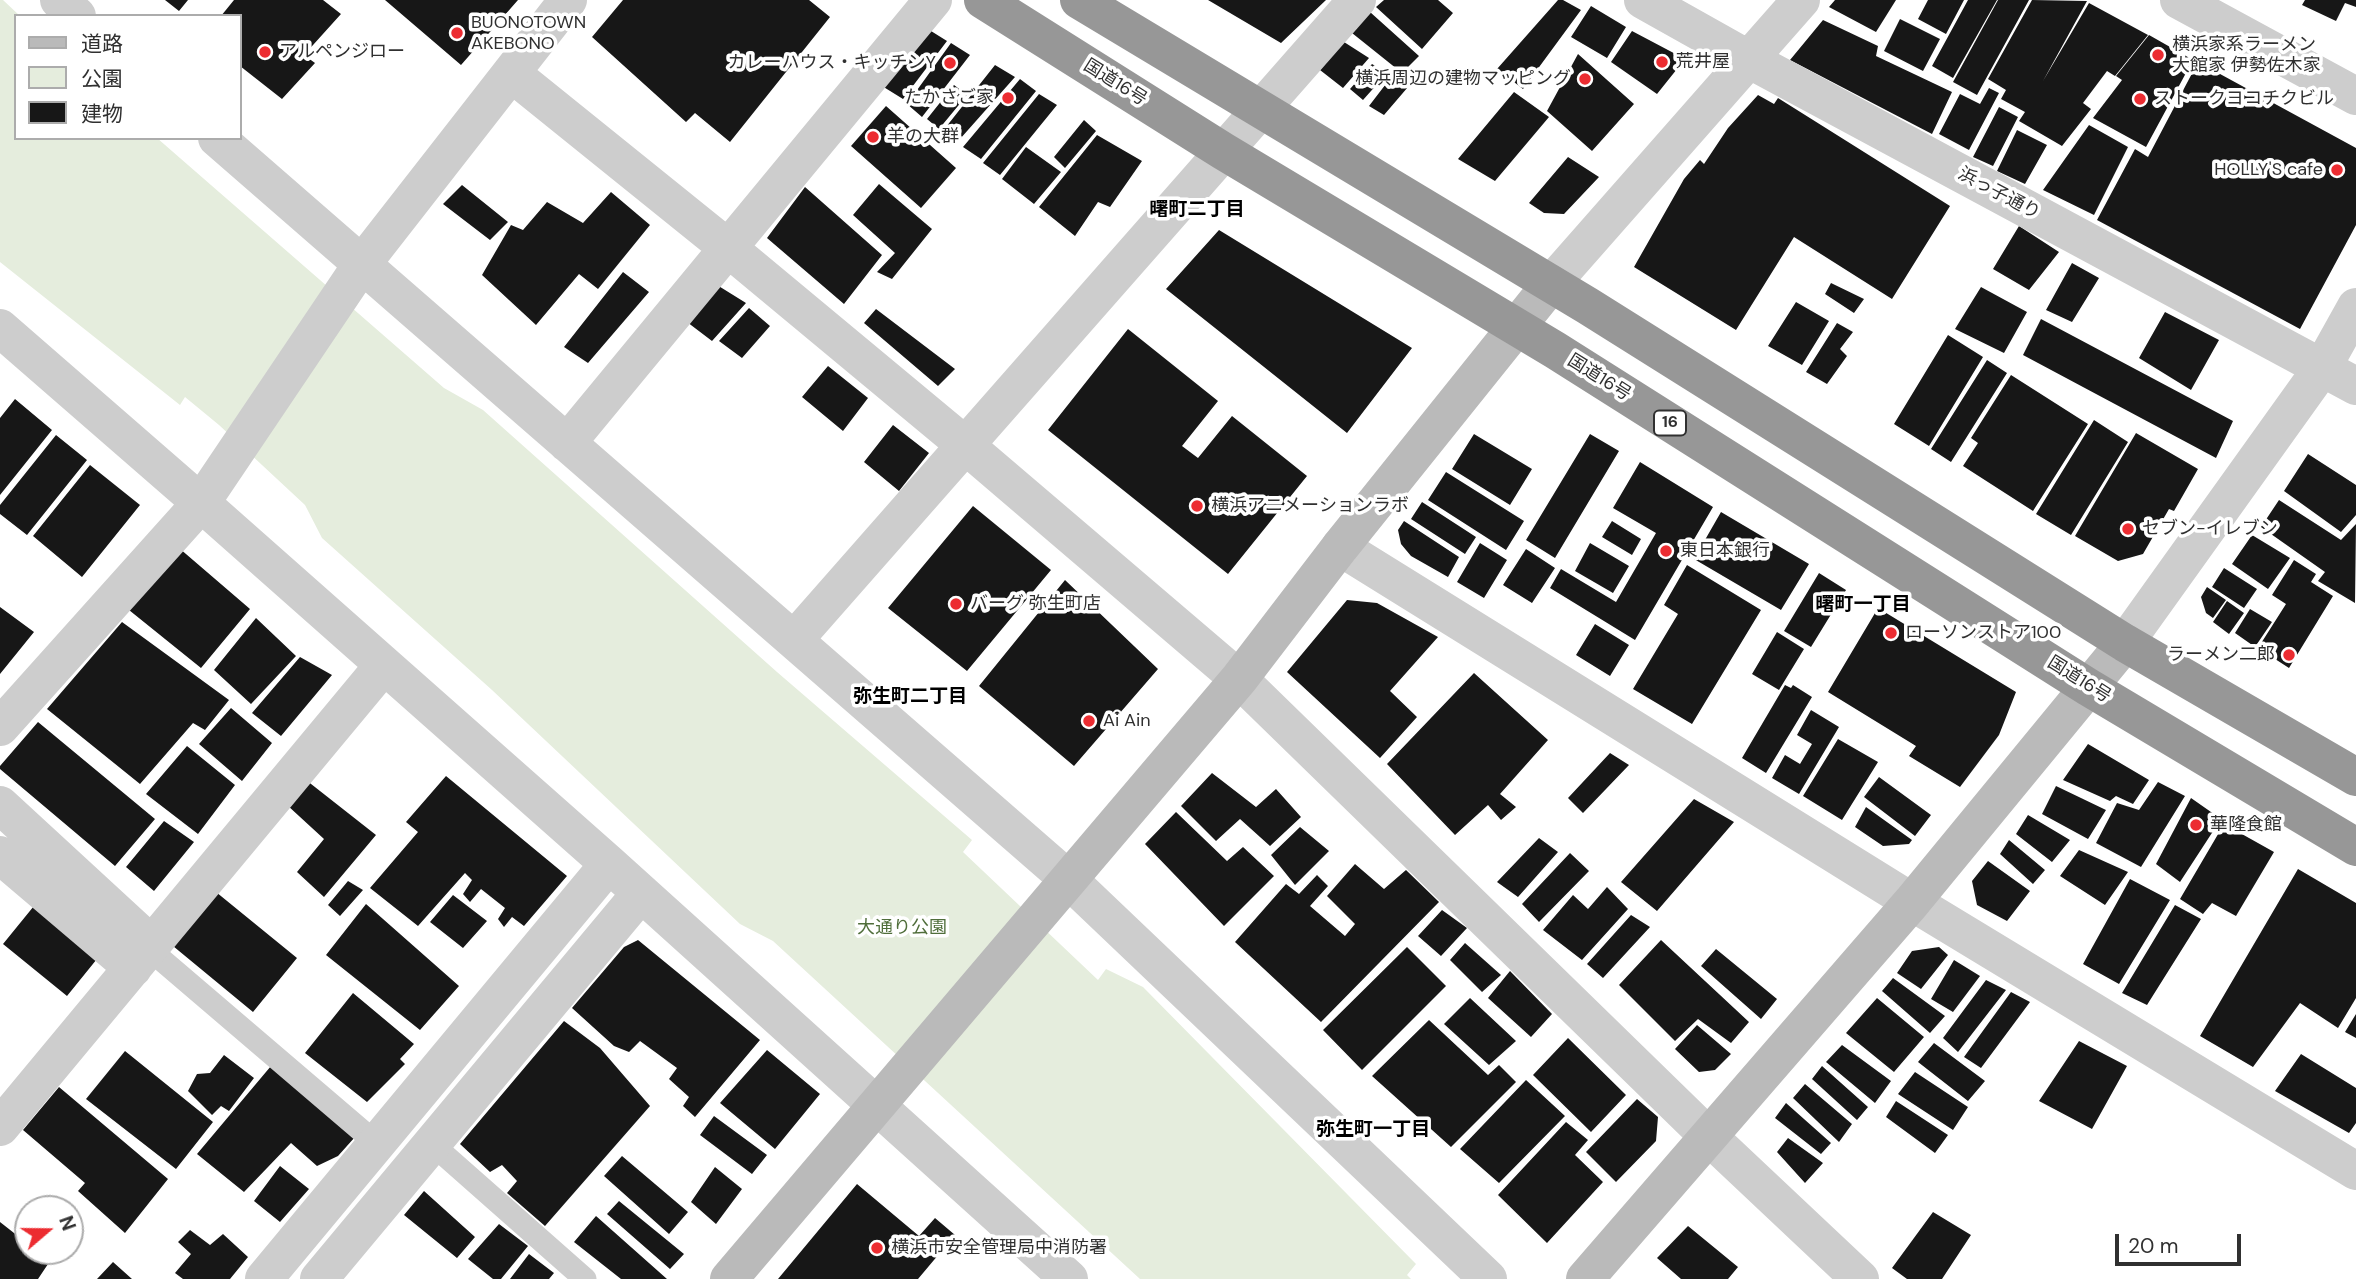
<!DOCTYPE html>
<html>
<head>
<meta charset="utf-8">
<style>
	body { margin:0 }
	#map { position:relative; width:2356px; height:1279px; overflow:hidden; background:#fff; font-family:"DM Sans","Noto Sans JP",sans-serif }
	canvas { display:block }
	.legend { position:absolute; left:14px; top:14px; width:228px; height:126px; box-sizing:border-box; background:#fff; border:2px solid #acacac; margin:0; padding:9px 12px; list-style:none; font-size:21px; color:#303030 }
	.legend li { display:flex; align-items:center; gap:14px; height:35px }
	.legend b { width:35px; border:2px solid #acacac }
	.north { position:absolute; left:14px; top:1195px; width:70px; height:70px; box-sizing:border-box; background:#fff; border:2px solid #acacac; border-radius:50%; rotate:70deg; font-size:19px; font-weight:700; line-height:28px; text-align:center; color:#303030 }
	.north::after { content:''; display:block; margin:auto; width:24px; height:32px; background:#ec2c31; clip-path:polygon(50% 0,100% 100%,50% 72%,0 100%) }
	.scale { position:absolute; left:2115px; top:1234px; width:126px; height:32px; box-sizing:border-box; border:4px solid #303030; border-top:0; padding-left:9px; font-size:21px; line-height:24px; white-space:nowrap; color:#303030; -webkit-text-stroke:5px #fff; paint-order:stroke }
</style>
</head>
<body>
<div id="map">
<canvas width="2356" height="1279"></canvas>
<ul class="legend">
<li><b style="height:9px;background:#bababa"></b>道路</li>
<li><b style="height:19px;background:#e5eddd"></b>公園</li>
<li><b style="height:19px;background:#171717"></b>建物</li>
</ul>
<div class="north">N</div>
<div class="scale">20 m</div>
</div>
<script>
const ctx = document.querySelector('canvas').getContext('2d');
ctx.lineJoin = 'round';
function fillPath(path, color) {
  ctx.fillStyle = color;
  ctx.fill(path, 'evenodd');
}
function trace(path, color, width, dash) {
  ctx.strokeStyle = color;
  ctx.lineWidth = width;
  ctx.lineCap = dash ? 'butt' : 'round';
  ctx.setLineDash(dash || []);
  ctx.stroke(path);
}
function write(font, color, halo, rows, align = 'center') {
  ctx.font = font + ' "DM Sans","Noto Sans JP",sans-serif';
  ctx.lineWidth = 7;
  ctx.setLineDash([]);
  ctx.textBaseline = 'middle';
  ctx.strokeStyle = halo;
  ctx.fillStyle = color;
  for (const [text, x, y, turn = 0] of rows) {
    ctx.save();
    ctx.translate(x, y);
    ctx.rotate((+turn || 0) * Math.PI / 180);
    ctx.textAlign = isNaN(turn) ? turn : align;
    if (halo) ctx.strokeText(text, 0, 0);
    ctx.fillText(text, 0, 0);
    ctx.restore();
  }
}
const green = new Path2D(`
	M0 0H3L20 16H16V138H157L444 388 483 410 777 672 972 840 963 852 1098 980 1106 969 1143 987 1416 1264 1407 1275 1411 1279H1140L773 941 740 924 492 690 322 538 305 505 219 425 185 397 180 405 0 262Z`);
const building = new Path2D(`
	M165 0H188L179 11Z
	M234 0H323L341 14 304 55 315 63 282 99 240 66V16H221Z
	M385 0H518L461 65Z
	M623 0H809L830 17 730 142 695 113 686 122 592 37Z
	M1208 0H1326L1281 43Z
	M1384 0H1438L1453 13 1422 49 1376 7Z
	M1558 0H1563L1581 10 1523 89 1497 69Z
	M1835 0H1896L1876 32 1829 7Z
	M1928 0H1964L1946 34 1918 19Z
	M1968 0H1997L1953 78 1932 66Z
	M1998 0H2029L1977 95 1953 82Z
	M2032 0 2087 1 2043 81 2089 3 2148 35 2115 76 2107 71 2083 103 2091 109 2062 146 2019 121 2025 112 2001 99 2006 90 1988 79Z
	M2305 0H2356V7L2345 3 2336 21 2302 5Z
	M1591 6 1626 27 1607 58 1571 37Z
	M1370 12 1419 56 1402 73 1352 33Z
	M1900 19 1940 39 1923 71 1884 51Z
	M1823 20 1878 46 1876 56 1952 92 1932 134 1790 60Z
	M931 31 947 41 903 99 882 86Z
	M1632 31 1685 59 1657 94 1611 62Z
	M2149 35 2193 60 2146 147 2093 118 2122 80 2116 76Z
	M1344 42 1369 58 1343 88 1320 70Z
	M951 43 970 55 922 117 907 104Z
	M1578 54 1634 104 1592 151 1547 111Z
	M2198 62 2356 148V225L2300 329 2097 220 2135 149 2148 157Z
	M1372 64 1387 73 1363 100 1350 89Z
	M995 65 1015 77 960 139 946 127Z
	M1392 76 1408 87 1384 115 1369 106Z
	M1020 79 1036 91 981 159 963 147Z
	M954 85 967 95 939 129 927 119Z
	M1989 88 1999 93 1969 150 1939 134 1960 94 1980 104Z
	M1514 92 1549 117 1495 181 1458 159Z
	M1039 94 1057 105 1000 175 983 163Z
	M1758 95 1774 104 1778 98 1950 206 1892 299 1794 237 1736 330 1634 267 1684 179 1700 160 1704 164 1728 128Z
	M886 106 956 168 921 208 851 146Z
	M1999 107 2018 117 1993 166 1973 157Z
	M1084 120 1096 131 1065 168 1054 157Z
	M2089 125 2128 147 2094 215 2043 190Z
	M2017 130 2047 145 2025 184 1997 171Z
	M1097 135 1142 161 1110 207 1098 202 1075 236 1039 207Z
	M1026 147 1061 172 1034 204 1002 179Z
	M1568 157 1599 177 1564 214 1544 213 1529 203Z
	M879 184 932 229 892 279 877 272 895 253 853 215Z
	M462 185 508 222 490 240 443 204Z
	M805 187 882 255 844 304 767 238Z
	M611 192 650 225 598 289 579 274 536 325 482 275 511 225 523 230 547 202 583 223Z
	M2019 226 2059 252 2029 290 1993 269Z
	M1219 230 1412 348 1347 433 1166 289Z
	M2072 263 2099 278 2072 322 2046 310Z
	M623 272 649 292 588 363 564 347Z
	M1831 283 1864 299 1854 313 1825 294Z
	M717 285 746 303 712 341 687 322Z
	M1981 287 2027 312 2004 353 1955 329Z
	M1796 302 1829 321 1802 365 1768 346Z
	M749 308 770 326 742 358 719 341Z
	M876 309 955 369 938 386 864 323Z
	M2165 312 2219 340 2191 390 2139 358Z
	M2041 319 2233 421 2216 458 2023 355Z
	M1837 323 1853 332 1840 349 1847 356 1827 384 1806 372Z
	M1128 329 1218 401 1182 446 1198 458 1232 416 1307 476 1228 574 1048 430Z
	M1948 335 1983 357 1929 446 1894 424Z
	M1987 360 2007 373 1951 462 1931 449Z
	M828 366 868 398 843 431 802 397Z
	M2011 375 2088 424 2033 511 1963 466 1978 443 1971 438Z
	M15 399 52 430 0 495V418Z
	M2094 420 2128 442 2071 535 2036 514Z
	M893 425 929 453 899 491 864 462Z
	M2136 433 2198 469 2174 511 2169 509 2143 554 2118 561 2075 536Z
	M1474 434 1532 469 1510 505 1452 469Z
	M1590 434 1619 451 1555 558 1526 540Z
	M56 435 87 460 27 535 0 514V505Z
	M2308 454 2356 485V515L2341 532 2284 491Z
	M1640 462 1713 507 1635 640 1550 588 1561 569 1616 602 1656 533 1613 508Z
	M90 465 140 505 82 577 33 536Z
	M1446 472 1524 521 1506 550 1428 500Z
	M2279 500 2341 540 2356 524 2355 603 2318 581 2325 572 2261 527Z
	M1422 502 1476 537 1465 554 1411 519Z
	M973 506 1051 570 967 671 888 608Z
	M1721 512 1809 564 1781 610 1694 559Z
	M1404 521 1459 557 1448 577 1411 556 1401 544 1398 530Z
	M1612 521 1641 539 1632 555 1602 537Z
	M2252 535 2290 558 2268 589 2232 564Z
	M1480 543 1507 560 1484 598 1457 582Z
	M1590 543 1629 566 1613 593 1575 571Z
	M179 548 250 609 201 668 129 610Z
	M1526 549 1555 568 1532 603 1503 585Z
	M2294 560 2316 574 2311 582 2333 596 2289 668 2258 648 2286 604 2272 595Z
	M1687 565 1761 610 1692 724 1633 689 1678 614 1664 605Z
	M2224 568 2257 589 2244 608 2212 587Z
	M1819 573 1846 590 1811 647 1784 631Z
	M1065 580 1158 669 1074 766 979 686Z
	M2207 587 2226 600 2213 618 2206 613 2201 597Z
	M1347 600 1377 603 1438 637 1390 691 1417 717 1380 758 1287 672Z
	M2227 601 2244 613 2229 634 2213 622Z
	M0 607 34 632 0 674Z
	M1878 608 2016 692 1999 735 1960 787 1909 756 1916 746 1828 692Z
	M2250 609 2272 622 2255 647 2235 633Z
	M256 618 296 656 251 704 214 670Z
	M122 622 229 700 205 730 193 723 140 784 47 709Z
	M1595 624 1629 645 1610 676 1576 655Z
	M1777 632 1804 649 1779 690 1752 674Z
	M300 657 332 675 281 736 252 713Z
	M1474 673 1548 740 1500 794 1516 807 1501 820 1488 805 1455 835 1387 764Z
	M1785 685 1791 688 1793 685 1812 697 1766 773 1742 758Z
	M231 708 272 743 242 781 199 744Z
	M1811 710 1839 727 1799 794 1772 778 1785 755 1800 764 1812 744 1797 735Z
	M38 722 155 819 115 866 0 769V766Z
	M1838 739 1878 762 1842 820 1803 796Z
	M2088 744 2149 780 2133 804 2116 796 2110 801 2063 780Z
	M187 746 235 785 198 834 146 794Z
	M1610 753 1629 765 1583 813 1568 798Z
	M1212 773 1256 807 1276 789 1301 817 1270 846 1240 819 1216 841 1181 806Z
	M446 776 567 876 524 926 512 917 504 927 498 919 505 908 481 889 470 902 463 894 472 880 465 873 418 926 370 888 418 832 406 822Z
	M1879 777 1931 815 1915 836 1864 797Z
	M306 780 376 835 324 897 297 872 324 839 287 805Z
	M2158 782 2185 796 2141 867 2096 843 2117 803 2139 810Z
	M2056 786 2106 810 2088 839 2042 814Z
	M2191 798 2221 819 2180 882 2156 864Z
	M1694 799 1734 822 1657 911 1621 882Z
	M1866 807 1912 840 1909 844 1883 846 1855 827Z
	M1176 812 1227 861 1243 847 1274 876 1224 926 1145 844Z
	M2028 815 2070 840 2052 862 2016 834Z
	M164 821 194 842 154 891 126 867Z
	M2224 824 2274 852 2236 916 2212 903 2203 914 2180 899Z
	M1300 827 1329 851 1295 885 1271 855Z
	M1539 838 1558 852 1518 897 1497 882Z
	M2009 840 2045 870 2033 884 2000 854Z
	M2079 850 2128 872 2105 905 2060 876Z
	M1570 853 1589 871 1539 922 1522 904Z
	M1988 861 2030 891 2007 921 1977 905 1972 881Z
	M1355 864 1384 889 1406 870 1439 902 1321 1022 1235 942 1286 884 1299 894 1317 875 1328 886 1310 906 1345 936 1355 924 1327 896Z
	M2298 869 2356 903V998L2338 1028 2300 1003 2253 1067 2200 1036Z
	M2130 879 2170 900 2119 984 2083 964Z
	M348 881 363 890 340 916 328 905Z
	M1607 887 1628 909 1582 960 1543 930 1573 895 1588 909Z
	M216 892 297 958 253 1012 173 946Z
	M453 895 487 921 463 948 430 922Z
	M38 901 101 954 67 996 3 944Z
	M366 904 459 986 420 1030 326 955Z
	M2175 905 2201 919 2147 1005 2122 993Z
	M1442 910 1467 928 1441 956 1418 936Z
	M1631 915 1650 927 1603 978 1587 964Z
	M638 940 760 1040 695 1117 683 1106 689 1097 669 1079 677 1068 640 1041 629 1052 614 1046 572 1008 624 947Z
	M1661 940 1749 1022 1731 1043 1698 1019 1675 1041 1619 985Z
	M1465 943 1501 975 1482 992 1450 960Z
	M1407 947 1446 986 1362 1070 1323 1030Z
	M1939 947 1948 955 1921 989 1897 973 1912 951Z
	M1716 949 1777 999 1761 1019 1701 966Z
	M1954 960 1980 976 1953 1012 1931 999Z
	M1510 971 1552 1014 1531 1037 1488 998Z
	M1893 978 1945 1016 1930 1033 1882 991Z
	M1986 980 2006 990 1958 1052 1943 1038Z
	M2011 992 2030 1002 1981 1068 1964 1057Z
	M353 993 414 1044 400 1059 405 1064 367 1102 305 1053Z
	M1470 998 1516 1041 1489 1065 1444 1024Z
	M1877 998 1924 1037 1894 1072 1846 1033Z
	M2356 1014V1038L2345 1032Z
	M1429 1020 1488 1075 1499 1065 1516 1082 1451 1147 1372 1076Z
	M564 1021 600 1048 650 1106 545 1226 507 1193 517 1181 502 1165 490 1172 460 1144Z
	M1697 1025 1731 1054 1715 1070 1699 1072 1675 1049Z
	M1568 1038 1626 1095 1591 1132 1533 1075Z
	M2079 1041 2127 1066 2092 1129 2039 1101Z
	M1934 1043 1985 1081 1968 1101 1918 1062Z
	M1842 1045 1891 1081 1875 1103 1826 1062Z
	M767 1050 820 1094 775 1149 720 1103Z
	M125 1051 213 1122 176 1169 86 1099Z
	M2301 1054 2356 1088V1123L2349 1133 2275 1091Z
	M224 1055 254 1078 229 1111 221 1106 212 1115 188 1091 197 1074 210 1073Z
	M271 1066 355 1137 338 1156 317 1166 291 1143 244 1192 197 1154Z
	M1822 1066 1868 1107 1857 1120 1812 1079Z
	M1915 1072 1968 1107 1953 1130 1898 1094Z
	M1526 1080 1565 1116 1499 1183 1460 1149Z
	M1805 1084 1852 1124 1839 1142 1793 1098Z
	M59 1087 168 1179 125 1233 78 1191 85 1183 23 1130Z
	M1637 1099 1658 1117 1656 1141 1616 1182 1586 1152Z
	M1896 1101 1948 1135 1935 1153 1886 1117Z
	M1786 1103 1831 1143 1821 1154 1775 1118Z
	M714 1116 767 1155 752 1174 700 1135Z
	M1566 1122 1588 1140 1575 1155 1603 1182 1547 1243 1498 1195Z
	M1788 1138 1823 1163 1805 1183 1777 1152Z
	M622 1156 688 1212 669 1234 604 1176Z
	M280 1166 309 1189 280 1222 254 1201Z
	M715 1167 742 1189 716 1224 691 1202Z
	M857 1184 919 1236 935 1218 955 1235 918 1279H778Z
	M424 1191 475 1237 457 1258 404 1215Z
	M619 1201 684 1254 670 1269 607 1214Z
	M1933 1212 1971 1235 1942 1279H1907L1892 1268Z
	M596 1216 667 1279H621L574 1242Z
	M0 1222 28 1244V1251H37L50 1261 38 1279H0Z
	M499 1224 528 1246 501 1279H493L468 1259Z
	M1688 1226 1738 1267 1728 1279H1681L1657 1258Z
	M190 1230 210 1245 223 1234 248 1257 230 1279H183L175 1273 191 1254 178 1242Z
	M529 1254 554 1273 549 1279H510Z
	M113 1262 132 1279H97Z`);
const lane = new Path2D(`
	M149 949 376 1143
	M432 1144 585 1279`);
const street = new Path2D(`
	M59 0 77 16
	M1643 0 1750 60 2356 386
	M2179 0 2356 96
	M511 73 728 248 965 445 1239 679 1707 1135 1860 1279
	M217 138 1068 879 1488 1279
	M1551 284 1801 0
	M0 328 201 503 609 864 1069 1279
	M567 443 933 0
	M1340 547 1912 902 2356 1171
	M794 640 1357 0
	M2125 643 2322 368 2356 307
	M0 727 201 503 362 264 568 0
	M0 805 152 945
	M0 855 133 968
	M0 1127 384 665
	M264 1279 609 864
	M319 1279 641 893`);
const secondary = new Path2D(`
	M729 1279 1239 679 1340 547 1551 284
	M1585 1279 1912 902 2125 643`);
const highway = new Path2D(`
	M983 0 1223 151 1555 350 2088 687 2356 847
	M1079 0 1588 306 2125 643 2356 777`);
const markers = [
	[457,33,7,"#ec2c31"],
	[265,52,7,"#ec2c31"],
	[2158,55,7,"#ec2c31"],
	[1662,62,7,"#ec2c31"],
	[950,63,7,"#ec2c31"],
	[1585,79,7,"#ec2c31"],
	[1008,98,7,"#ec2c31"],
	[2140,99,7,"#ec2c31"],
	[873,137,7,"#ec2c31"],
	[2337,170,7,"#ec2c31"],
	[1197,506,7,"#ec2c31"],
	[2128,529,7,"#ec2c31"],
	[1666,551,7,"#ec2c31"],
	[956,604,7,"#ec2c31"],
	[1891,633,7,"#ec2c31"],
	[2289,655,7,"#ec2c31"],
	[1089,721,7,"#ec2c31"],
	[2196,825,7,"#ec2c31"],
	[877,1248,7,"#ec2c31"]
];
const shields = [
	[1670,423,32]
];
const shieldNames = [
	["16",1670,423]
];
const poiNames = [
	["BUONOTOWN",471,23],
	["AKEBONO",471,44],
	["横浜家系ラーメン",2172,45],
	["大館家 伊勢佐木家",2172,66],
	["アルペンジロー",279,52],
	["荒井屋",1676,62],
	["カレーハウス・キッチンY",936,63,"right"],
	["横浜周辺の建物マッピング",1571,79,"right"],
	["たかさご家",994,98,"right"],
	["ストークヨコチクビル",2154,99],
	["羊の大群",887,137],
	["HOLLY'S cafe",2323,170,"right"],
	["横浜アニメーションラボ",1211,506],
	["セブン-イレブン",2142,529],
	["東日本銀行",1680,551],
	["バーグ 弥生町店",970,604],
	["ローソンストア100",1905,633],
	["ラーメン二郎",2275,655,"right"],
	["Ai Ain",1103,721],
	["華隆食館",2210,825],
	["横浜市安全管理局中消防署",891,1248]
];
const streetNames = [
	["国道16号",1115,83,32],
	["浜っ子通り",1999,194,28],
	["国道16号",1599,378,32],
	["国道16号",2079,680,32]
];
const parkNames = [
	["大通り公園",902,928]
];
const neighbourhoodNames = [
	["曙町二丁目",1197,210],
	["曙町一丁目",1863,605],
	["弥生町二丁目",910,697],
	["弥生町一丁目",1373,1130]
];
fillPath(green, '#e5eddd');
fillPath(building, '#171717');
trace(lane, '#cdcdcd', 23);
trace(street, '#cdcdcd', 38);
trace(secondary, '#bababa', 38);
trace(highway, '#979797', 38);
for (const [x, y, r, color] of markers) {
  const dot = new Path2D();
  dot.arc(x, y, r, 0, 2 * Math.PI);
  ctx.fillStyle = color;
  ctx.fill(dot);
  trace(dot, '#fff', 2.5);
}
for (const [x, y, w] of shields) {
  const box = new Path2D();
  box.roundRect(x - w / 2, y - 12.5, w, 25, 5);
  ctx.fillStyle = '#fff';
  ctx.fill(box);
  trace(box, '#303030', 2);
}
write('bold 16px', '#303030', null, shieldNames);
write('18px', '#303030', '#fff', poiNames, 'left');
write('18px', '#303030', '#fff', streetNames);
write('18px', '#506e3b', '#fff', parkNames);
write('bold 19px', '#000', '#fff', neighbourhoodNames);
</script>
</body>
</html>
